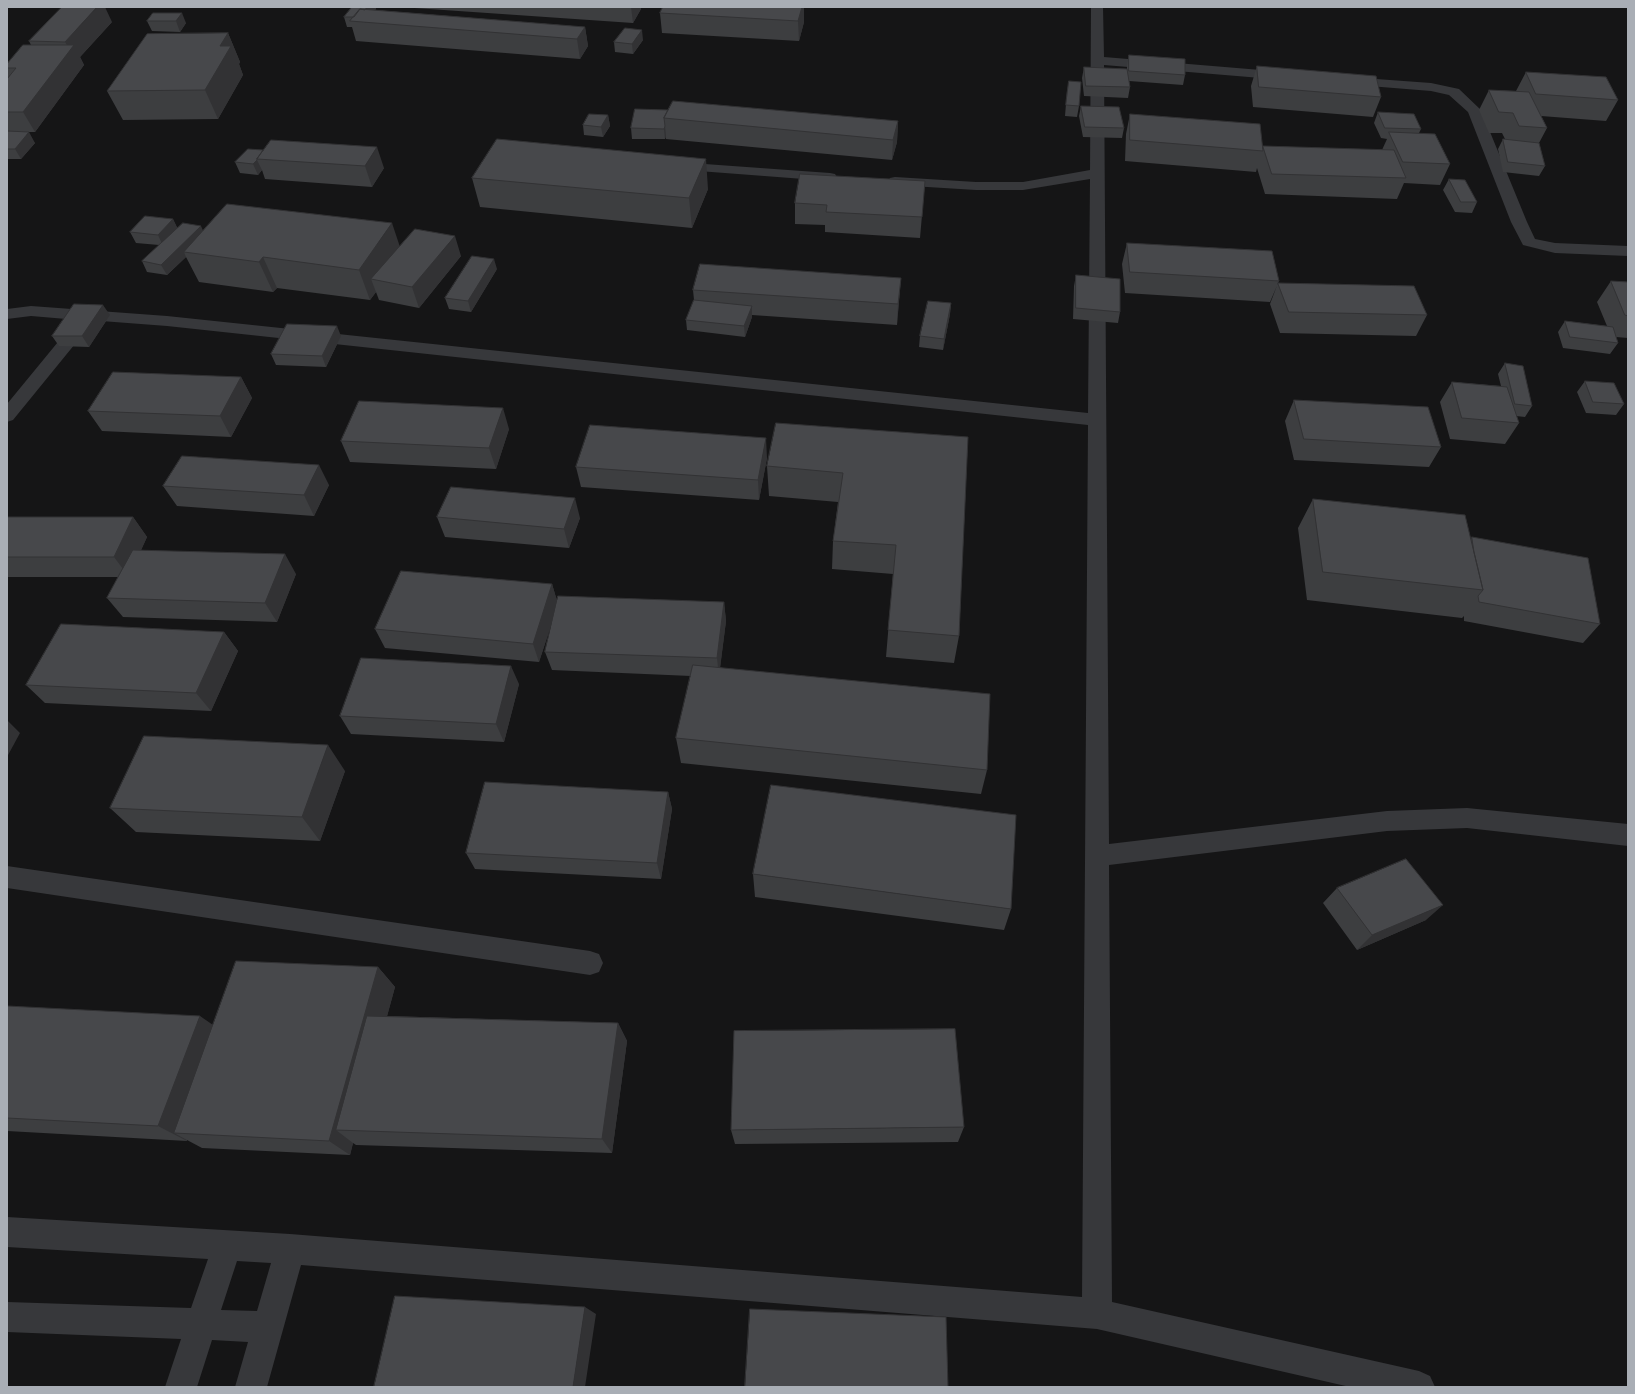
<!DOCTYPE html>
<html>
<head>
<meta charset="utf-8">
<style>
	body { margin:0 }
	#map { position:relative; width:1635px; height:1394px; overflow:hidden; background:#151516; font-family:Commissioner,sans-serif }
	canvas { display:block }
	.frame { position:absolute; inset:0; border:8px solid #a9aeb5; pointer-events:none }
</style>
</head>
<body>
<div id="map">
<canvas width="1635" height="1394"></canvas>
<div class="frame"></div>
</div>
<script>
const ctx = document.querySelector('canvas').getContext('2d');
ctx.lineJoin = 'round';
function fillPath(path, color) {
  ctx.fillStyle = color;
  ctx.fill(path, 'evenodd');
}
function trace(path, color, width, dash) {
  ctx.strokeStyle = color;
  ctx.lineWidth = width;
  ctx.lineCap = dash ? 'butt' : 'round';
  ctx.setLineDash(dash || []);
  ctx.stroke(path);
}
const minor = new Path2D(`
	M1091 7H1103L1104 57 1285 72 1290 73 1292 76 1290 79 1285 80 1104 65 1109 844 1387 811 1467 808 1628 824V846L1467 828 1387 831 1109 865 1112 1302 1419 1371 1430 1376 1435 1387H1350L1097 1329 301 1265 267 1387H235L248 1342 212 1340 197 1387H165L181 1339 7 1332V1302L191 1308 208 1259 7 1247V1217L290 1234 1082 1297 1088 425 167 326 88 320 90 324 88 328 13 420 7 422V404L76 320H78L31 316 7 319V309L31 306 167 316 1088 413 1090 179 1023 190H976L895 185 890 184 888 181 890 178 895 177 976 182H1023L1090 170ZM237 1261 271 1263 257 1311 221 1310Z
	M1349 77 1431 83 1459 89 1481 110 1527 222 1535 239 1555 243 1628 246V256L1555 253 1523 245 1511 222 1468 112 1449 95 1431 91 1344 84 1342 81 1344 78Z
	M677 162 830 173 835 174 837 177 835 180 830 181 672 169 670 166 672 163Z
	M7 866 590 951 599 954 603 963 599 972 590 975 7 888Z`);
const wall = new Path2D(`
	M400 7H641V9L633 23Z
	M663 7H804V22L799 41 662 33 660 13Z
	M376 9 375 10 585 27 588 46 580 59 356 41 352 27H347L344 17Z
	M153 13 186 23 180 32 152 31 147 21Z
	M112 22 80 57 84 65 35 132H22L35 143 21 159H7V79L8 77 7 75V64L31 45 29 41Z
	M228 33 240 62 239 64 243 75 218 119 123 120 107 91Z
	M643 40 633 54 615 52 614 42Z
	M1129 55 1185 75 1183 85 1129 81 1130 87 1128 98 1084 96 1082 78 1084 67 1127 69V65Z
	M1257 66 1381 97 1373 117 1253 107 1251 86Z
	M1526 72 1618 100 1606 121 1541 116 1547 128 1539 143 1545 166 1539 176 1503 172 1498 149 1503 139H1505L1502 133H1489L1479 110 1489 90 1516 91Z
	M1069 81 1079 106 1077 117 1065 116 1067 91Z
	M1081 106 1124 128 1122 138 1083 137 1079 116Z
	M635 109 898 121 897 142 892 160 666 139V136L665 139H632L631 128Z
	M1378 112 1421 129 1419 133 1450 164 1440 185 1404 183 1397 199 1265 194 1257 168 1256 172 1125 161 1126 134 1130 114 1263 149V146L1382 150 1387 139 1381 138 1374 123Z
	M608 115 610 126 603 137 584 135 583 125Z
	M248 149 384 168 372 187 265 179 262 170 258 175 240 173 235 162Z
	M472 178 708 189 692 228 480 207Z
	M1449 179 1477 202 1472 213 1455 212 1443 190Z
	M925 181 920 238 825 232V225L795 224V203Z
	M173 219 177 228 203 231 400 246 461 256 419 308 379 300 376 292 370 300 277 288 273 292 199 282 186 257 167 275 147 272 142 261 159 245 136 243 130 232Z
	M1127 243 1279 281 1270 302 1125 293 1122 264Z
	M497 269 471 312 449 309 445 298Z
	M1076 275 1120 312 1118 323 1073 319 1074 286Z
	M901 278 897 325 752 315V317L745 337 687 330 686 320 694 300 693 290Z
	M1611 281 1628 282V338L1616 337 1618 343 1610 354 1563 348 1558 332 1565 321 1607 326 1597 302Z
	M1278 283 1427 315 1416 336 1280 333 1270 304Z
	M951 303 950 314 943 350 919 347 920 336Z
	M110 315 89 347 59 346 52 336Z
	M341 336 326 367 276 365 271 354Z
	M1505 363 1532 406 1525 417 1516 416 1519 423 1505 444 1450 439 1440 402 1452 382 1501 386 1498 374Z
	M241 377 252 398 231 437 102 431 88 411Z
	M1585 381 1624 404 1616 415 1586 413 1577 392Z
	M1294 400 1441 447 1429 467 1294 460 1285 421Z
	M509 429 496 469 350 462 341 441Z
	M968 437 959 636 954 663 886 657 893 574 832 569 833 541 838 502 769 496 767 466Z
	M767 458 759 500 581 487 576 467Z
	M329 485 314 516 177 506 163 486Z
	M1313 499 1471 539 1472 537 1600 624 1583 643 1464 621V616L1462 618 1307 600 1298 528Z
	M7 517H133L147 537 141 550 296 574 277 622 123 617 107 598 118 577H7Z
	M437 517 580 518 569 548 445 537Z
	M552 584 557 601 724 602 726 621 720 667 987 770 981 794 681 763 676 738 691 676 552 670 545 652 553 619 539 662 385 648 375 629Z
	M224 632 238 651 211 711 45 703 26 685Z
	M519 684 504 742 351 734 340 716Z
	M345 771 320 841 136 832 110 808Z
	M668 792 672 809 661 879 475 869 466 853Z
	M753 874 1011 909 1004 930 755 897Z
	M1337 888 1426 920 1357 950 1323 903Z
	M378 967 395 987 387 1016 618 1023 627 1041 612 1153 356 1145 353 1143 350 1155 202 1148 187 1140V1141L7 1131V1006L213 1025Z
	M964 1127 958 1142 735 1144 731 1130Z`);
const shadedWall = new Path2D(`
	M97 7H105L112 22 80 57 84 65 35 132 23 112 70 50 65 42Z
	M367 7H376V9L366 23 359 18Z
	M631 7H641V9L633 23Z
	M802 7H804V22L799 41 798 21Z
	M182 13 186 23 180 32 176 21Z
	M585 27 588 46 580 59 577 39Z
	M642 30 643 40 633 54 632 44Z
	M228 33 240 62 239 64 243 75 218 119 205 90 220 46Z
	M608 115 610 126 603 137 601 127Z
	M898 121 897 142 892 160 893 140Z
	M665 126 666 136 665 139 664 129Z
	M29 132 35 143 21 159 15 149Z
	M377 147 384 168 372 187 365 166Z
	M706 159 708 189 692 228 689 198Z
	M257 160 262 170 258 175 253 164Z
	M173 219 178 229 163 246 158 235Z
	M392 223 402 253 371 279 376 292 370 300 359 270Z
	M201 226 206 237 184 252 186 257 167 275 161 265Z
	M455 236 461 256 419 308 412 287Z
	M263 257 277 288 273 292 259 262Z
	M494 259 497 269 471 312 468 301Z
	M901 278 899 299 897 325 898 304Z
	M951 303 950 314 943 350 944 339Z
	M103 305 110 315 89 347 82 336Z
	M752 306V317L745 337 744 326Z
	M337 326 341 336 326 367 322 356Z
	M241 377 252 398 231 437 220 416Z
	M503 408 509 429 496 469 489 448Z
	M766 438 767 458 759 500 758 480Z
	M319 465 329 485 314 516 304 495Z
	M575 498 580 518 569 548 564 529Z
	M133 517 147 537 129 577 114 557Z
	M285 554 296 574 277 622 265 603Z
	M552 584 558 604 539 662 533 644Z
	M724 602 726 621 719 677 717 658Z
	M224 632 238 651 211 711 196 693Z
	M511 666 519 684 504 742 496 724Z
	M7 720 20 733 7 757Z
	M328 745 345 771 320 841 302 817Z
	M668 792 672 809 661 879 657 863Z
	M1443 905 1426 920 1357 950 1372 935Z
	M378 967 395 987 356 1131 336 1130 353 1143 350 1155 329 1141Z
	M200 1016 226 1034 174 1133 187 1140V1141L158 1126Z
	M618 1023 627 1041 612 1153 602 1139Z
	M585 1307 596 1314 585 1387H573Z`);
const building = new Path2D(`
	M62 7H97L65 42 29 41Z
	M352 7H367L365 10 360 9 354 17H344Z
	M663 7H802L798 21 660 13Z
	M360 9 585 27 577 39 350 21Z
	M153 13H182L176 21H147Z
	M625 28 642 30 632 44 614 42Z
	M228 33 220 46H231L205 90 107 91 147 34Z
	M23 45H74L23 112H7V79L16 68H7V64Z
	M1129 55 1185 59V75L1129 71Z
	M1257 66 1376 76 1381 97 1259 87Z
	M1084 67 1127 69 1130 87 1086 86Z
	M1526 72 1606 77 1618 100 1536 94Z
	M1069 81 1081 82 1079 106 1066 105Z
	M1489 90 1529 92 1547 128 1519 126 1513 113 1499 112Z
	M673 101 898 121 893 140 664 118Z
	M1081 106 1119 107 1124 128 1085 127Z
	M635 109 668 110 664 118 665 126 664 129 631 128Z
	M1378 112 1414 114 1421 129 1385 128Z
	M589 114 608 115 601 127 583 125Z
	M1130 114 1260 124 1263 151 1130 140Z
	M7 131 29 132 15 149H7Z
	M1389 132 1435 134 1450 164 1403 162Z
	M497 139 706 159 689 198 472 178Z
	M1503 139 1539 143 1545 166 1508 162Z
	M271 140 377 147 365 166 257 159Z
	M1263 146 1394 150 1406 178 1272 174Z
	M248 149 263 150 257 159V160L253 164 235 162Z
	M800 174 925 181 922 217 826 212 827 205 795 203Z
	M1449 179 1465 180 1477 202H1461Z
	M227 204 392 223 359 270 263 257 259 262 184 252Z
	M145 216 173 219 158 235 130 232Z
	M183 223 201 226 161 265 142 261Z
	M415 229 455 236 412 287 371 279Z
	M1127 243 1272 251 1279 281 1130 272Z
	M472 256 494 259 468 301 445 298Z
	M700 264 901 278 898 304 693 290Z
	M1076 275 1120 279V312L1076 308Z
	M1611 281 1628 282V316L1625 315Z
	M1278 283 1414 286 1427 315 1289 312Z
	M694 300 752 306 744 326 686 320Z
	M928 301 951 303 944 339 920 336Z
	M74 304 103 305 82 336H52Z
	M1565 321 1613 327 1618 343 1570 337Z
	M287 324 337 326 322 356 271 354Z
	M1505 363 1523 366 1532 406 1515 404Z
	M113 372 241 377 220 416 88 411Z
	M1585 381 1614 383 1624 404 1593 402Z
	M1452 382 1507 387 1519 423 1462 418Z
	M1294 400 1428 407 1441 447 1304 439Z
	M359 401 503 408 489 448 341 441Z
	M776 423 968 437 959 636 888 630 896 545 833 541 843 473 767 466Z
	M590 425 766 438 758 480 576 467Z
	M182 456 319 465 304 495 163 486Z
	M451 487 575 498 564 529 437 517Z
	M1313 499 1465 515 1483 590 1323 572Z
	M7 517H133L114 557H7Z
	M1472 537 1588 558 1600 624 1479 602 1478 596 1483 590 1474 552Z
	M133 550 285 554 265 603 107 598Z
	M401 571 552 584 533 644 375 629Z
	M558 596 724 602 717 658 545 652Z
	M61 624 224 632 196 693 26 685Z
	M361 658 511 666 496 724 340 716Z
	M693 665 990 694 987 770 676 738Z
	M144 736 328 745 302 817 110 808Z
	M485 782 668 792 657 863 466 853Z
	M771 785 1016 815 1011 909 753 874Z
	M1406 859 1443 905 1372 935 1337 888Z
	M236 961 378 967 329 1141 174 1133Z
	M7 1006 200 1016 158 1126 7 1118Z
	M367 1016 618 1023 602 1139 336 1130Z
	M955 1029 964 1127 731 1130 734 1031Z
	M395 1296 585 1307 573 1387H374Z
	M750 1309 946 1317 948 1387H745Z`);
fillPath(minor, '#37383b');
fillPath(wall, '#3d3e40');
fillPath(shadedWall, '#323234');
fillPath(building, '#47484b');
trace(building, '#323234', 1);
</script>
</body>
</html>
